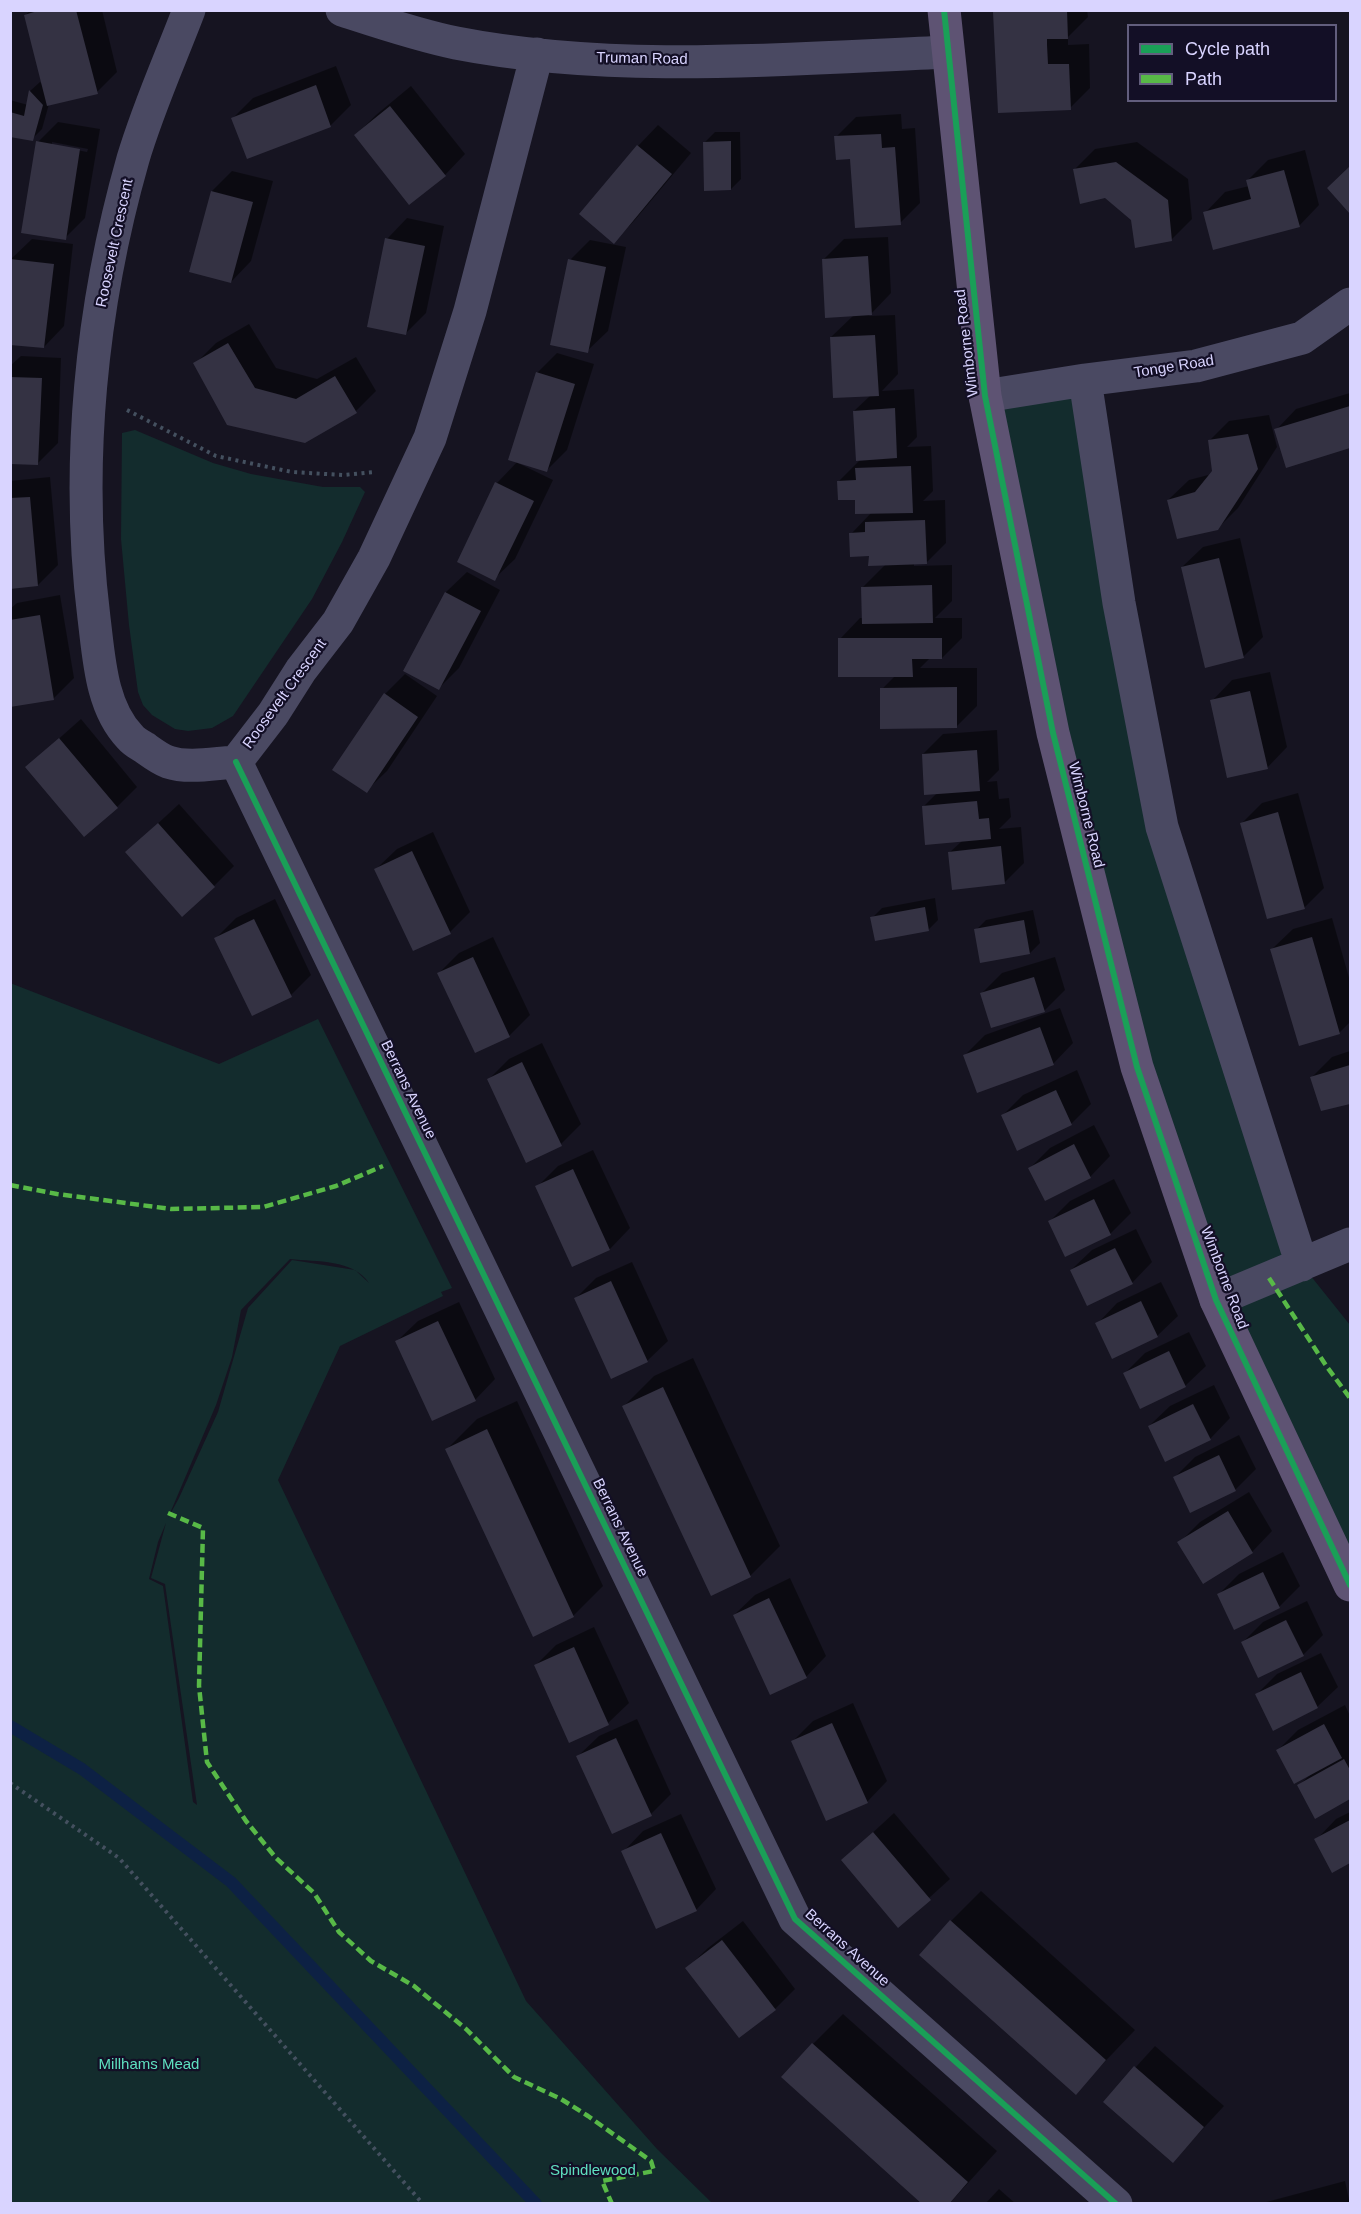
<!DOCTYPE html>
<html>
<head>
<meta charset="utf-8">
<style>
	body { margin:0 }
	#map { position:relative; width:1361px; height:2214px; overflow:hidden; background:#161421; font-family:Arial,sans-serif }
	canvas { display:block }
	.frame { position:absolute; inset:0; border:12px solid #d9d4ff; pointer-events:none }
	.legend { position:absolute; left:1127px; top:24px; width:210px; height:78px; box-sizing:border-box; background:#130f26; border:2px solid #625e7d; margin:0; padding:8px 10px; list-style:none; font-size:18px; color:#d9d4ff }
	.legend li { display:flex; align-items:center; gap:12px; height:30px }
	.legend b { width:30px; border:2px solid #625e7d }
</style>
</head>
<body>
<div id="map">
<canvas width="1361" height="2214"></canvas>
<div class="frame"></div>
<ul class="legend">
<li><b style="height:8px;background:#1a9f57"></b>Cycle path</li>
<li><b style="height:8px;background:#58b947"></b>Path</li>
</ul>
</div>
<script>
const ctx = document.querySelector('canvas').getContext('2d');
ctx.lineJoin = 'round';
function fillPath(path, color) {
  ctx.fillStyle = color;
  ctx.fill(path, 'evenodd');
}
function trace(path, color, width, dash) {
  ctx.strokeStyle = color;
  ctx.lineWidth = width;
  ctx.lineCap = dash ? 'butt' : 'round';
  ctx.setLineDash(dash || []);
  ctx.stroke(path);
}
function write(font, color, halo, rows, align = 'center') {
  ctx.font = font + ' Arial,sans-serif';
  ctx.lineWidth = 4.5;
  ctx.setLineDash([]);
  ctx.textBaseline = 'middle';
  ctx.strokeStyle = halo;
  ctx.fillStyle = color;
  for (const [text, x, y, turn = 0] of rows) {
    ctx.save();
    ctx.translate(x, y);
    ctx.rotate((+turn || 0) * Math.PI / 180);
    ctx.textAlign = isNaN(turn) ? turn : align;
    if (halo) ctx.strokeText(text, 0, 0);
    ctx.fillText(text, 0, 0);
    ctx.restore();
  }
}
const green = new Path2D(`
	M1085 380 1162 827 1302 1265 1350 1325V1585L1137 1067 985 396Z
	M135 430 213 463 251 474 323 487H360L365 492 342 542 312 599 233 716 212 728 188 731 175 729 152 715 143 705 138 692 129 625 121 539 122 433Z
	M10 983 219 1064 318 1019 452 1288 441 1292 443 1296 340 1346 278 1480 526 2001 657 2149 712 2203H11ZM290 1259C317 1262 353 1259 369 1283L355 1270 292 1260 248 1308 218 1412 179 1498 168 1518 216 1405 232 1357 241 1310ZM166 1523 151 1578 165 1584 197 1805 193 1802 163 1586 149 1579 158 1542Z`);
const shadow = new Path2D(`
	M30 10H102L117 72 97 92 49 104 42 129 32 139 10 136V100L28 105 30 91 40 82 44 86 26 15Z
	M997 10H1087L1088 17 1068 37V45L1089 44 1090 88 1070 108 994 13Z
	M336 66 351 105 330 126 233 118 253 98Z
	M411 86 465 154 445 175 356 135 376 115Z
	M901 114 902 129 915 128 920 203 900 223 836 137 856 117Z
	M58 122 100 129 85 218 65 238 38 142ZM52 142 88 149 87 152 52 145Z
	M658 125 691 153 634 221 614 242 581 214 638 146Z
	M715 132H740L741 179 731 189 705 142Z
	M1137 142 1188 179 1192 219 1171 240 1132 219 1075 169 1095 149Z
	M1305 150 1319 205 1299 226 1205 213 1225 192 1249 186 1248 180 1268 160Z
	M1350 167V212L1329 188Z
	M232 171 273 181 251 261 231 282 212 191Z
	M407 218 444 226 426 313 406 333 387 239Z
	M888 237 891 293 869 316 895 315 898 374 882 391 914 389 917 437 907 447 931 446 933 491 923 501 945 500 946 543 926 563H914V566L952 565V601L935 618H962V638L942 658H930L920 668H977V706L957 726 882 689 895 676 840 639 860 618H863V587L886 564 870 555 851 534 872 512 839 481 861 459 854 411 871 395 831 337 854 315 824 259 844 239Z
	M32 239 73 244 64 326 44 347 11 259Z
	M590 240 626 247 608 331 587 351 570 260Z
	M249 324 276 368 317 379 356 357 376 391 356 411 305 441 195 364 216 343Z
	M557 353 594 364 567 450 547 470 519 461 518 463 553 480 515 559 494 579 497 483 518 461 537 373Z
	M21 356 61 358 58 443 38 463 10 462V366Z
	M1350 393V446L1287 466 1276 430 1296 409Z
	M1269 415 1277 447 1238 508 1217 529 1168 500 1189 480 1212 474 1214 471 1209 441 1229 421Z
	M50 477 58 565 38 585 10 588V481Z
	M1240 538 1263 637 1243 657 1182 567 1203 547Z
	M467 572 500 590 459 668 439 688 405 670 446 592Z
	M60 595 74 678 53 699 11 706 10 609 17 603Z
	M1270 672 1287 747 1267 768 1212 701 1232 680Z
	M405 674 437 696 387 771 366 791 385 694Z
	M81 719 137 787 117 807 27 767Z
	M997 730 999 770 987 782 997 781 999 799 1009 798 1011 817 999 829 1021 827 1024 863 1004 883 950 852 962 841 923 807 937 793 923 754 943 734Z
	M1298 793 1324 888 1304 908 1242 823 1262 803Z
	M179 804 234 866 214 886 127 852Z
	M433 832 470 912 450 932 376 869 397 849Z
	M935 898 938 920 928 930 872 918 882 908Z
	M275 899 311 975 291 995 216 938 236 918Z
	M1033 910 1040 943 1030 953 976 930 986 920Z
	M1332 918 1350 981V1022L1339 1033 1272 949 1293 929Z
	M493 937 530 1015 509 1036 439 973 459 953Z
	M1055 957 1065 990 1044 1011 982 993 1002 973Z
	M1060 1008 1073 1043 1053 1064 965 1055 985 1035Z
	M542 1043 581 1124 561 1144 489 1079 509 1059Z
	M1350 1051V1102L1312 1077 1332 1057Z
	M1077 1070 1091 1104 1071 1124 1003 1115 1023 1095Z
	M1094 1125 1110 1156 1090 1177 1030 1168 1050 1148Z
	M593 1150 630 1228 610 1249 573 1265 537 1187 558 1166Z
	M1114 1179 1131 1213 1110 1234 1050 1221 1070 1201Z
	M1136 1229 1152 1262 1132 1283 1071 1270 1092 1250Z
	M632 1262 668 1341 647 1361 576 1298 596 1278Z
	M1161 1282 1178 1316 1157 1336 1097 1324 1117 1303Z
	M459 1302 495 1379 475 1400 397 1341 418 1321Z
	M1189 1332 1206 1366 1185 1386 1125 1373 1145 1353Z
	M693 1358 780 1546 750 1576 624 1406 654 1376Z
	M1214 1385 1230 1418 1210 1439 1149 1426 1170 1406Z
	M517 1401 603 1586 573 1616 447 1449 477 1419Z
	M1239 1435 1256 1469 1235 1490 1191 1511 1175 1477 1195 1457Z
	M1249 1492 1272 1531 1252 1552 1179 1543 1200 1522Z
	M1283 1552 1300 1586 1279 1607 1219 1594 1239 1574Z
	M790 1578 826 1656 806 1677 734 1615 755 1595Z
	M1307 1601 1323 1635 1303 1655 1242 1643 1263 1622Z
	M594 1627 629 1703 608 1723 570 1741 536 1665 556 1645Z
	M1321 1653 1338 1687 1317 1707 1257 1694 1277 1674Z
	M853 1703 887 1781 867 1802 793 1741 813 1721Z
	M1345 1705 1350 1716V1798L1316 1817 1299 1785 1310 1775 1278 1750 1298 1730Z
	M637 1719 671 1794 651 1814 578 1756 599 1736Z
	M1350 1812V1862L1333 1871 1316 1840 1336 1819Z
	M894 1813 950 1879 898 1926 843 1860Z
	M681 1814 716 1889 696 1910 623 1852 643 1831Z
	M981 1891 1135 2030 1075 2093 951 1921Z
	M743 1921 795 1989 775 2009 687 1968 708 1948Z
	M843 2014 997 2151 949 2204 813 2044Z
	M1155 2046 1224 2106 1173 2161 1105 2101Z
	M1345 2181 1350 2204H1259Z
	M999 2189 1016 2204H985Z`);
const stream = new Path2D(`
	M10 1726 82 1769 231 1882 536 2204`);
const building = new Path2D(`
	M41 10H76L98 94 47 106 24 15Z
	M1028 10H1067L1068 39H1047V45L1048 64H1069L1071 110 998 113 993 12Z
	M316 85 331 127 247 159 231 118Z
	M29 90 43 105 33 141 10 137V112L24 116Z
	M390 106 446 176 409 205 354 135Z
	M881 134 882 148 895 147 901 225 855 228 850 159 836 160 834 136Z
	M36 141 80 149 66 240 21 233Z
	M731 141V190L704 191 703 142Z
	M637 145 672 174 614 244 579 214Z
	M1116 162 1168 200 1172 241 1135 248 1131 220 1105 198 1080 204 1073 169Z
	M1350 166V214L1327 188Z
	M1284 170 1300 227 1213 250 1203 212 1251 199 1246 180Z
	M211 191 253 202 231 283 189 272Z
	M385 238 425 246 406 335 367 327Z
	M868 256 872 315 825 318 822 259Z
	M10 259 54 264 44 348 10 345Z
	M568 259 606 267 588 353 550 345Z
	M875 335 879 396 833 398 830 337Z
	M228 343 255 388 296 399 335 376 357 413 305 443 227 425 193 363Z
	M536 372 575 384 547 472 508 460Z
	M10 377 42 378 38 465 10 464Z
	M1350 406V448L1286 468 1274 429Z
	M895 408 897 458 856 461 853 411Z
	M1248 434 1258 469 1218 530 1177 539 1167 500 1195 492 1212 471 1208 440Z
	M911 466 913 513 855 514V500H838L837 481 856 480 855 468Z
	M495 482 534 501 495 581 457 562Z
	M30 497 38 586 10 589V498Z
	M925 520 927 564 868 566 869 556 850 557 849 533 865 532V522Z
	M1219 558 1244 658 1205 668 1181 567Z
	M932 585 933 623 862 624 861 587Z
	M445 592 481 611 439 690 403 671Z
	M40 615 54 700 10 707V620Z
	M838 638H942V659H912L913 677H838Z
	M957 687V728L880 729V688Z
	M1250 691 1268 769 1227 778 1210 700Z
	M384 693 418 717 367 793 332 770Z
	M59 738 118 808 84 837 25 767Z
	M977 750 980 791 924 795 922 754Z
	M977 801 979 819 989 818 991 839 925 845 922 806Z
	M1278 812 1305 909 1267 919 1240 823Z
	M158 823 215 887 182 917 125 852Z
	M1001 846 1005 884 952 890 948 852Z
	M412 851 451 934 413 951 374 869Z
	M925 907 929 931 875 941 870 917Z
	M254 919 292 997 252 1016 214 938Z
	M1024 920 1030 954 980 963 974 929Z
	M1312 937 1340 1034 1299 1046 1270 949Z
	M473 957 510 1037 475 1053 437 973Z
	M1034 977 1045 1012 991 1028 980 993Z
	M1040 1027 1054 1065 977 1093 963 1055Z
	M522 1062 562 1146 526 1163 487 1079Z
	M1350 1065V1104L1321 1111 1310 1077Z
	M1056 1090 1072 1125 1017 1151 1001 1115Z
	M1074 1144 1091 1178 1045 1201 1028 1168Z
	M573 1169 610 1250 572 1267 535 1186Z
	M1094 1199 1111 1235 1065 1257 1048 1221Z
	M1115 1248 1133 1284 1087 1306 1070 1270Z
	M611 1281 648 1362 611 1379 574 1298Z
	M1141 1301 1158 1337 1112 1359 1095 1323Z
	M438 1321 476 1401 432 1421 395 1341Z
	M1169 1351 1186 1387 1140 1409 1123 1373Z
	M663 1387 751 1577 711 1596 622 1406Z
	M1193 1404 1211 1440 1165 1462 1148 1426Z
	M487 1429 574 1617 533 1637 445 1449Z
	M1219 1455 1236 1491 1190 1513 1173 1477Z
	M1228 1511 1253 1553 1203 1584 1177 1542Z
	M1263 1572 1280 1608 1234 1630 1217 1594Z
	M769 1598 807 1678 770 1695 733 1615Z
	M1286 1620 1304 1656 1258 1678 1241 1642Z
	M574 1647 609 1725 569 1743 534 1665Z
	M1301 1672 1318 1708 1273 1731 1255 1694Z
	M832 1723 868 1803 826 1821 791 1741Z
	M1324 1724 1342 1758 1294 1784 1276 1750Z
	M616 1738 652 1816 612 1834 576 1756Z
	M1344 1759 1350 1770V1799L1315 1819 1297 1785Z
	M1350 1820V1863L1332 1873 1314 1839Z
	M873 1832 931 1900 898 1928 841 1860Z
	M661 1833 697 1911 656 1929 621 1851Z
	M950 1920 1106 2060 1076 2095 919 1955Z
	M722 1940 776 2010 739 2038 685 1968Z
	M812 2043 968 2182 949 2204H922L781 2077Z
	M1134 2066 1204 2127 1173 2163 1103 2102Z`);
const path = new Path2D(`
	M127 410 216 456 292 472 343 475 374 472
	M10 1783 119 1858 423 2204`);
const minor = new Path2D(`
	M189 10C170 60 148 108 133 159 91 306 75 466 94 618 99 658 101 707 130 737 134 742 140 745 145 748 152 753 160 759 168 762 189 769 215 763 236 762L273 714 301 670 338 622 374 558 430 438 470 311 537 54
	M342 10C379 22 417 35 456 43 615 74 787 59 948 52
	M1085 380 1119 603 1162 827 1302 1265
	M985 396 1085 380 1196 366 1302 338 1350 304
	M236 762 795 1919 1116 2204
	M1216 1300 1350 1244`);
const major = new Path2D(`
	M944 10 985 396 1053 733 1137 1067 1216 1300 1350 1585`);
const quiet = new Path2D(`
	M10 1185 57 1194 171 1209 263 1207 336 1186 383 1166
	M1269 1278 1327 1367 1350 1398
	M168 1513 203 1528 199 1686 207 1762 246 1821 276 1858 314 1893 339 1932 371 1961 414 1986 466 2029 514 2077 561 2099 588 2116 651 2161 654 2171 602 2181 612 2204`);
const cycleway = new Path2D(`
	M944 10 985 396 1053 733 1137 1067 1216 1300 1350 1585
	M236 762 795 1919 1116 2204`);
const streetNames = [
	["Truman Road",642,59,1],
	["Roosevelt Crescent",115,243,-78],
	["Wimborne Road",967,343,-97],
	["Tonge Road",1174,367,-9],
	["Roosevelt Crescent",285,694,-54],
	["Wimborne Road",1086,815,76],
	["Berrans Avenue",408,1090,64],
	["Wimborne Road",1224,1278,69],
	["Berrans Avenue",620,1528,64],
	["Berrans Avenue",847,1948,42]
];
const parkNames = [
	["Millhams Mead",149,2065],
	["Spindlewood",593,2171]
];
fillPath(green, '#132c2d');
fillPath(shadow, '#0007');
trace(stream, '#0d2144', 12);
fillPath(building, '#343243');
trace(path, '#44505f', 4, [3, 4.5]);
trace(minor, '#4a4962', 33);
trace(major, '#5e5373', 33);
trace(quiet, '#58b947', 4.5, [9, 4.5]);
trace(cycleway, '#1a9f57', 6);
write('15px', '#d9d4ff', '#130f26', streetNames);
write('15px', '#5fe0c0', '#130f26', parkNames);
</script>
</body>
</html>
